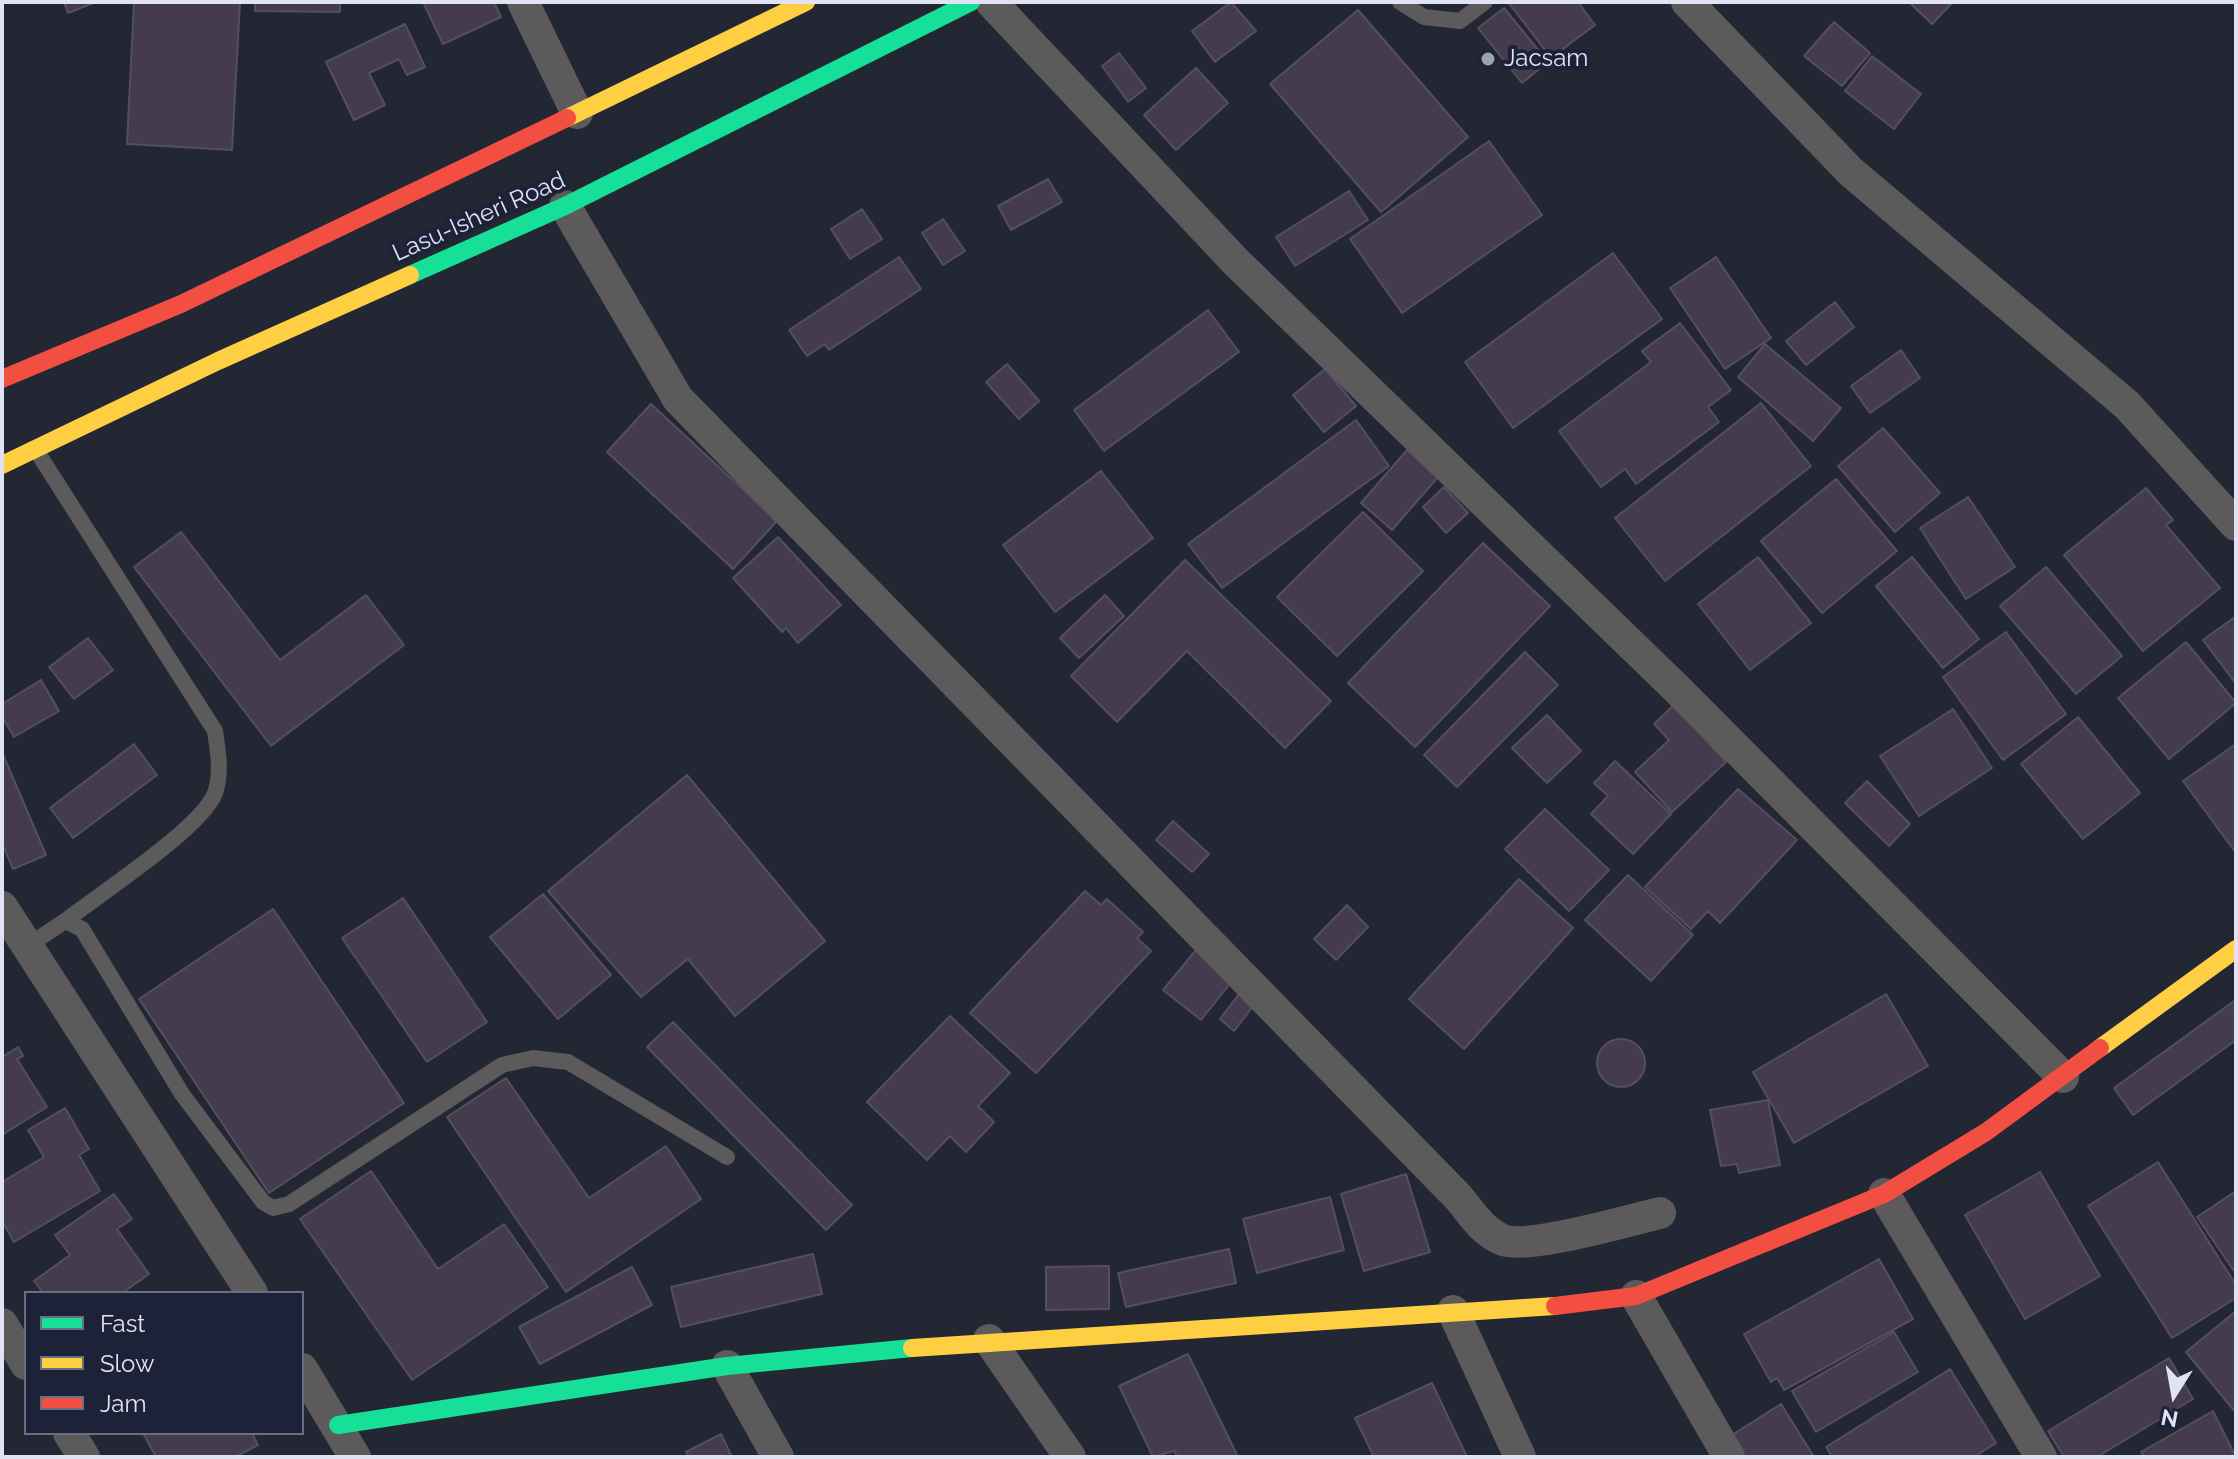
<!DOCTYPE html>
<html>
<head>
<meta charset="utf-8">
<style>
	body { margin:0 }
	#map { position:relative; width:2238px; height:1459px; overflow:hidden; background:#232633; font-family:Raleway,sans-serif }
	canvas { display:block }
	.frame { position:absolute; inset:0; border:4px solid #dfe3f3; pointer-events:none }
	.legend { position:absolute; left:24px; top:1291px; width:280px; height:144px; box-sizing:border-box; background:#1d2239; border:2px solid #6b6f83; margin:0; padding:10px 14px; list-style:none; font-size:24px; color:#dfe3f3 }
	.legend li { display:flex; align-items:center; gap:16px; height:40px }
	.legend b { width:40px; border:2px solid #6b6f83 }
	.north { position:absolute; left:2134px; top:1355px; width:80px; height:80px; -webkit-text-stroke:6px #1d2239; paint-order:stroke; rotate:191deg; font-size:22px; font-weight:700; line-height:32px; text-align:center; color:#dfe3f3 }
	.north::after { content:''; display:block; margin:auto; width:28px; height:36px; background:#dfe3f3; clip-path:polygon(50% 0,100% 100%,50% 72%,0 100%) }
</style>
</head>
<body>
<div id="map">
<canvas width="2238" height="1459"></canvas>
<div class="frame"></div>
<ul class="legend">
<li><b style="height:10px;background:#16e098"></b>Fast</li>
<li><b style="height:10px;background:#ffcf43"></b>Slow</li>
<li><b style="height:10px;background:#f24e42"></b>Jam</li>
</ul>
<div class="north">N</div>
</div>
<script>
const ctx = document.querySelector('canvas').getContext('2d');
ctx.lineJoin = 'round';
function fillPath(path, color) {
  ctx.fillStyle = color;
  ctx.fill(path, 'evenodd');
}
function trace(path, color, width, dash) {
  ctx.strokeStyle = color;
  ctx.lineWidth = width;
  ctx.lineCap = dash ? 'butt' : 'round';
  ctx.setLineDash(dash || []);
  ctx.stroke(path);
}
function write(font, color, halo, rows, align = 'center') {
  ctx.font = font + ' Raleway,sans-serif';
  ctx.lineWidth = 8;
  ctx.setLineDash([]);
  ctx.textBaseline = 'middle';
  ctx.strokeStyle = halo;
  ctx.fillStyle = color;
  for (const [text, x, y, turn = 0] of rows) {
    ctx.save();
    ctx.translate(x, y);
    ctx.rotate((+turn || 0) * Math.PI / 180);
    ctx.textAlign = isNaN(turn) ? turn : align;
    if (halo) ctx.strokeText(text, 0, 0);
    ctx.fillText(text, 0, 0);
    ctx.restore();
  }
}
const building = new Path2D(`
	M64 2H96L68 13Z
	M134 2H240L232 150 127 144Z
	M255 2H340V12L255 11Z
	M423 2H494L501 17 443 44Z
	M1231 2 1256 31 1215 62 1192 31Z
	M1508 2H1578L1595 25 1551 58Z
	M1909 2H1953L1932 24Z
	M1504 8 1548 62 1522 83 1478 28Z
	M1358 10 1468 137 1381 212 1270 84Z
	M1834 22 1870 53 1842 86 1804 56Z
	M405 24 425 67 407 75 399 59 369 73 385 105 354 120 326 62Z
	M1119 53 1146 88 1128 102 1102 66Z
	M1872 56 1921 94 1894 129 1845 91Z
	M1196 68 1228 103 1176 150 1144 115Z
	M1489 141 1542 215 1402 313 1350 239Z
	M1048 179 1062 202 1011 230 998 206Z
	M1349 191 1368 220 1295 266 1276 237Z
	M862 209 882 239 850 259 831 229Z
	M943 219 965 251 943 265 922 233Z
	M1613 253 1662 319 1513 428 1465 362Z
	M899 257 921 289 829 350 825 344 807 356 789 330Z
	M1716 257 1771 338 1725 369 1670 288Z
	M1835 302 1854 327 1806 365 1786 341Z
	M1208 310 1239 352 1104 451 1074 410Z
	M1680 323 1731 390 1708 407 1719 422 1636 484 1625 469 1601 487 1559 431 1651 362 1642 351Z
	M1765 344 1841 408 1813 441 1738 377Z
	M1901 350 1920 378 1870 413 1851 386Z
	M1007 364 1039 401 1019 419 986 382Z
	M1325 369 1356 406 1324 432 1293 395Z
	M1761 403 1811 466 1665 581 1615 518Z
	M651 404 777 521 733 569 607 452Z
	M1356 420 1389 466 1222 588 1188 544Z
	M1883 428 1940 493 1895 532 1838 466Z
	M1407 450 1438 477 1392 530 1361 503Z
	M1101 471 1153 538 1055 612 1003 545Z
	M1836 479 1897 551 1822 613 1761 541Z
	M1444 487 1468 513 1446 533 1423 507Z
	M2146 488 2173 520 2166 525 2220 588 2143 651 2064 555Z
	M1968 497 2015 567 1966 599 1920 528Z
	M1363 512 1423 571 1337 656 1277 597Z
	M181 532 280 660 366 595 404 645 271 746 134 567Z
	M778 537 841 605 798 643 786 628 782 632 733 578Z
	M1483 543 1550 606 1415 747 1348 683Z
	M1758 557 1811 623 1750 670 1698 604Z
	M1912 557 1979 639 1943 668 1876 586Z
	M1185 560 1331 701 1285 748 1187 651 1117 722 1071 676Z
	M2046 567 2122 656 2076 694 2000 606Z
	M1105 595 1124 616 1079 658 1060 638Z
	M2236 616V684L2203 640Z
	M2006 632 2066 714 2003 760 1943 677Z
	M88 638 113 670 74 699 49 667Z
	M2186 642 2236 703 2169 759 2118 698Z
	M1525 652 1558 685 1457 787 1424 755Z
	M41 680 59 711 14 737 2 717V704Z
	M1674 705 1726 762 1672 812 1635 772 1669 740 1654 724Z
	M1953 709 1992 768 1919 816 1880 756Z
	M1547 715 1581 751 1547 783 1512 748Z
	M2078 717 2140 793 2083 839 2021 764Z
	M134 744 157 775 73 838 50 808Z
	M2236 744V853L2183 781Z
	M2 752 46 855 13 869 2 843Z
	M1615 761 1671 814 1633 854 1591 814 1608 796 1594 783Z
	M687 775 825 941 735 1016 688 959 641 997 548 891Z
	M1867 781 1910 824 1889 846 1845 803Z
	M1738 789 1797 840 1720 923 1708 911 1691 929 1645 887Z
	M1545 809 1609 870 1569 911 1505 849Z
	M1173 821 1209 854 1192 872 1156 840Z
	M1628 875 1693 935 1651 981 1585 920Z
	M1519 879 1573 928 1464 1049 1409 999Z
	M1085 891 1101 905 1107 899 1143 932 1137 938 1151 951 1036 1073 970 1013Z
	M543 894 611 975 558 1019 490 937Z
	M403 898 487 1022 427 1062 342 938Z
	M1347 905 1368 927 1336 960 1314 939Z
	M273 909 404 1103 269 1193 139 999Z
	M1196 950 1233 980 1201 1020 1163 990Z
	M1239 994 1254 1005 1234 1031 1220 1019Z
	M1886 994 1928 1066 1794 1143 1753 1072Z
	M2234 1001 2236 1040 2133 1115 2114 1088Z
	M950 1016 1010 1073 978 1106 994 1122 966 1152 950 1136 927 1160 867 1102Z
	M673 1022 852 1205 826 1230 647 1047Z
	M1597 1063a24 24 0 1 1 48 0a24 24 0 1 1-48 0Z
	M18 1047 23 1056 17 1059 47 1107 2 1135V1057Z
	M506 1078 589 1198 666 1146 701 1199 566 1292 447 1117Z
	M1768 1100 1780 1165 1739 1173 1737 1164 1721 1166 1710 1110Z
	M65 1108 89 1149 79 1155 100 1191 14 1242 2 1221V1182L44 1157 28 1130Z
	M2158 1162 2236 1285V1298L2172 1338 2088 1206Z
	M371 1171 438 1269 504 1224 548 1287 412 1380 300 1219Z
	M2040 1172 2100 1276 2025 1319 1965 1215Z
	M1406 1174 1430 1252 1364 1271 1341 1194Z
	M2236 1191V1274L2197 1217Z
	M114 1194 132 1219 117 1229 149 1274 122 1293H43L34 1281 70 1255 55 1235Z
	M1330 1197 1344 1250 1257 1273 1243 1219Z
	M1229 1249 1236 1283 1126 1307 1118 1273Z
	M813 1254 822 1294 681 1327 671 1287Z
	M1879 1259 1913 1319 1784 1390 1777 1378 1771 1382 1744 1334Z
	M1109 1266V1309L1046 1310V1267Z
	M632 1267 652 1305 540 1364 519 1327Z
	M2236 1311V1413L2186 1352Z
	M1894 1332 1918 1372 1816 1432 1792 1391Z
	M1188 1354 1238 1457H1178L1174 1451 1153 1457 1119 1386Z
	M2169 1358 2193 1399 2097 1457H2064L2048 1431Z
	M1950 1369 1996 1443 1974 1457H1832L1826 1447Z
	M1432 1383 1467 1457H1374L1355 1418Z
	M1781 1404 1814 1457H1735L1724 1440Z
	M2213 1411 2236 1457H2144L2141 1452Z
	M143 1433H252L258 1445 235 1457H156Z
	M721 1434 732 1457H688L686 1452Z`);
const lane = new Path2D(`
	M1400 2 1424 17 1460 21 1485 2
	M36 450 215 731C218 752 222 772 215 793 202 828 98 895 65 921
	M26 947 65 921 82 929 182 1094 263 1202 273 1208 289 1204 502 1065 533 1058 568 1062 727 1157`);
const street = new Path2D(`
	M523 2 577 113
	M991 2 1236 262 1676 688 2063 1077
	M1687 2 1851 172 2127 405 2236 525
	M565 206 678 399 1459 1198C1472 1214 1483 1232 1503 1240 1527 1250 1630 1220 1660 1213
	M2 907 252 1293
	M1884 1194 2041 1457
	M1636 1296 1729 1457
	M1453 1311 1520 1457
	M2 1324 26 1364
	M989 1340 1070 1457
	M727 1366 778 1457
	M302 1369 355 1457
	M69 1433 84 1457`);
const fast = new Path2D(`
	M410 275 565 206 971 2
	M338 1425 727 1366 912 1348`);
const slow = new Path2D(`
	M567 118 806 2
	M2 465 218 361 410 275
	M2100 1048 2236 949
	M912 1348 1555 1306`);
const jam = new Path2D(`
	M2 379 181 304 567 118
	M1555 1306 1636 1296 1884 1194 1986 1132 2100 1048`);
const markers = [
	[1488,59,8,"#9da1b0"]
];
const poiNames = [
	["Jacsam",1504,59]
];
const streetNames = [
	["Lasu-Isheri Road",479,217,-24]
];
fillPath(building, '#453b4e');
trace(building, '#53505b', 2);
trace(lane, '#5c5a5b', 16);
trace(street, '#5c5a5b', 32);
trace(fast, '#16e098', 18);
trace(slow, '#ffcf43', 18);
trace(jam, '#f24e42', 18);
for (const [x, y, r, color] of markers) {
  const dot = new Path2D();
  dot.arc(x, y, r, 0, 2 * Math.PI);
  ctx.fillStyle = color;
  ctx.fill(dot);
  trace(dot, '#1d2239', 3);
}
write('24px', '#dfe3f3', '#1d2239', poiNames, 'left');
write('24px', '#dfe3f3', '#1d2239', streetNames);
</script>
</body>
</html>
